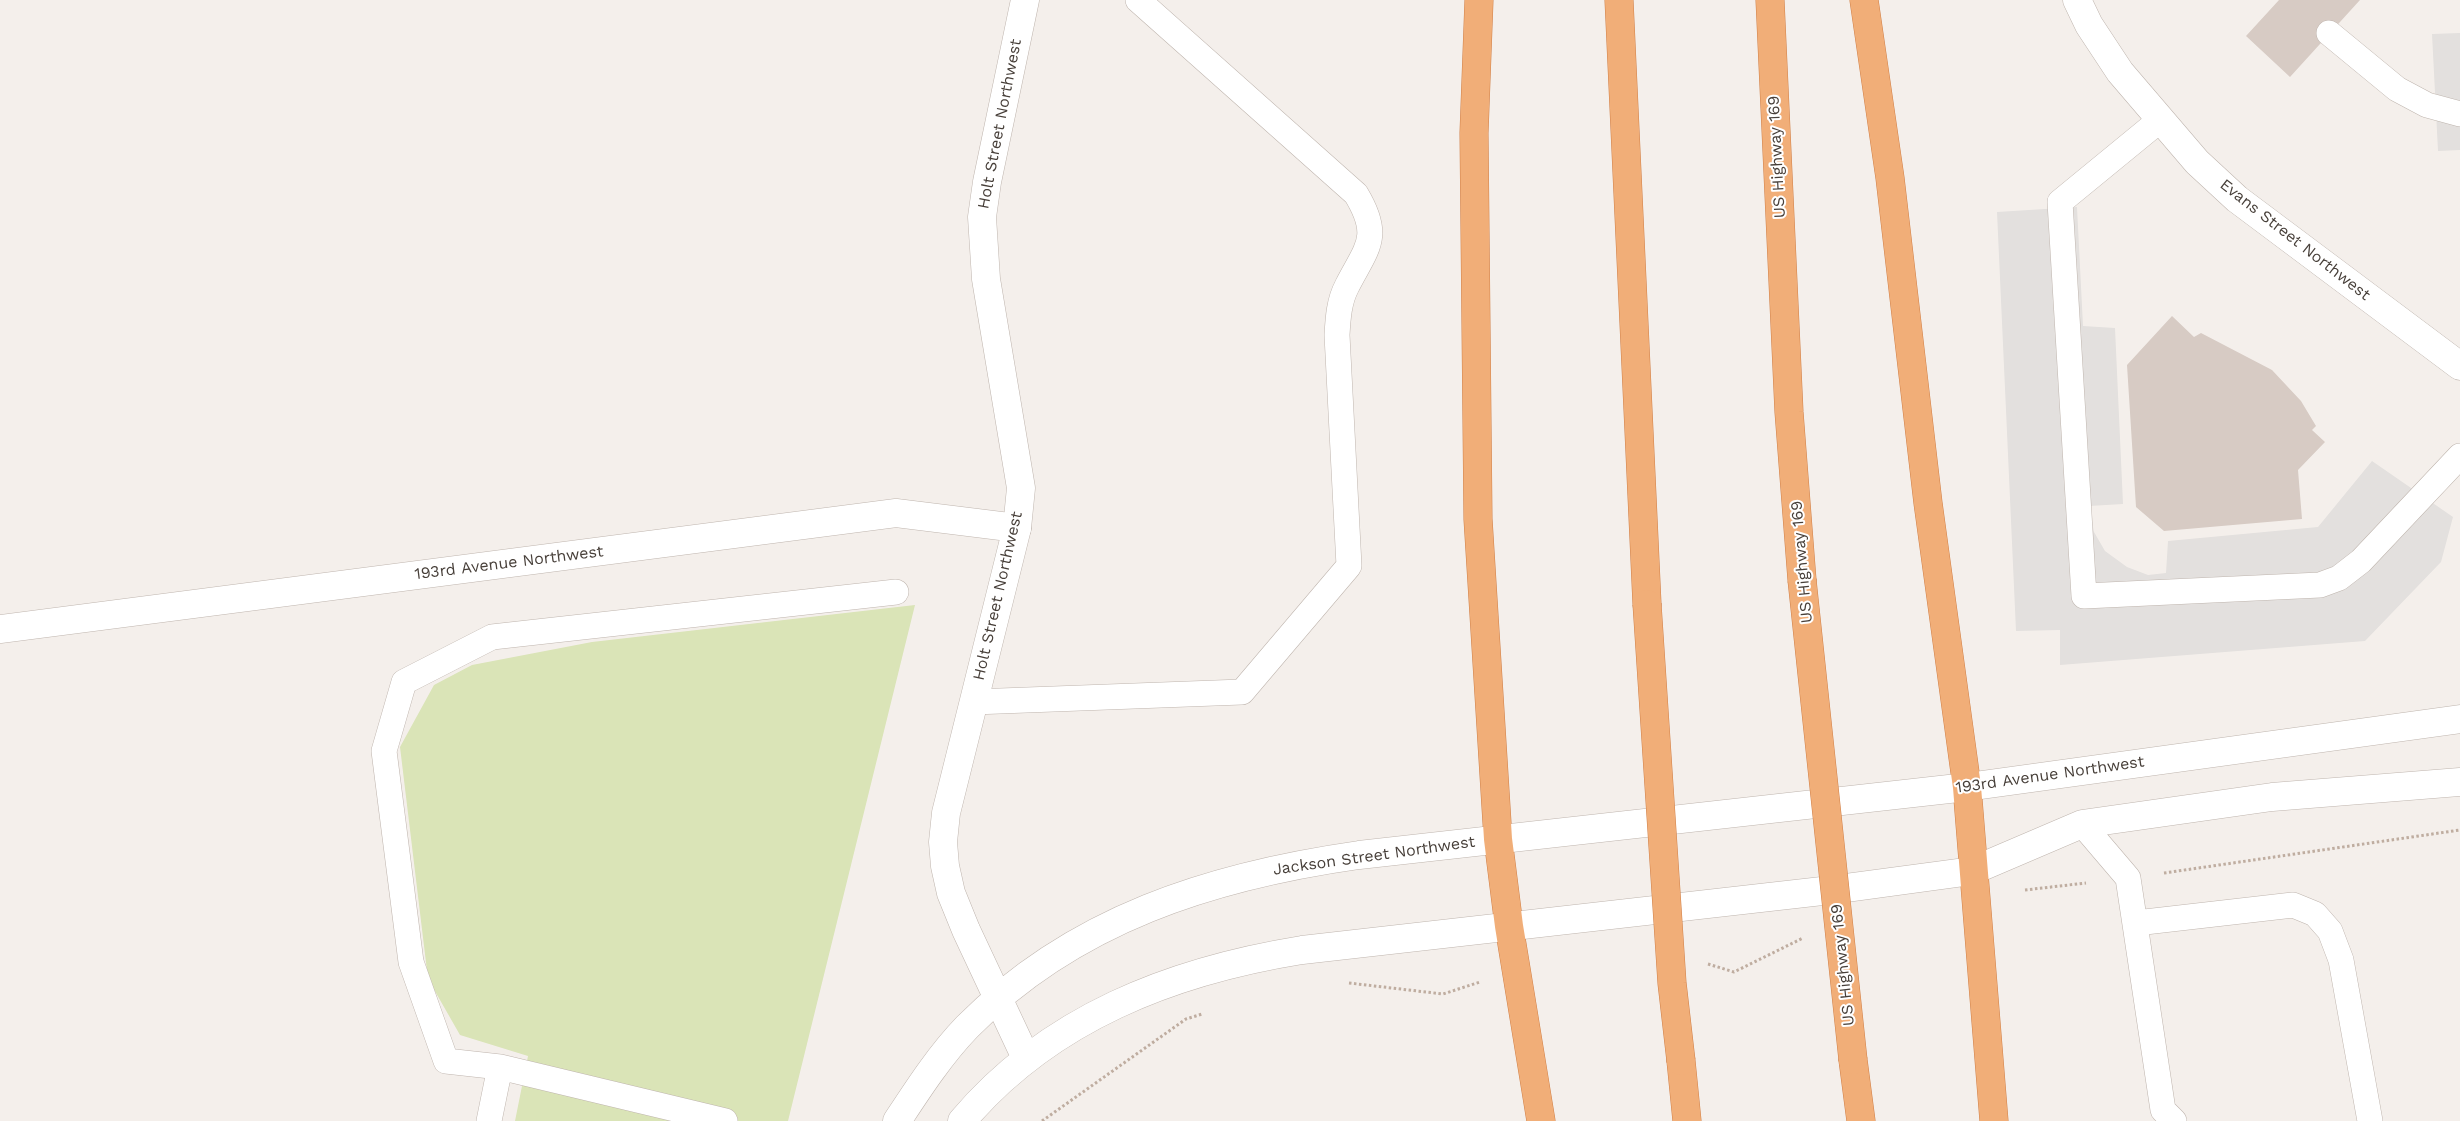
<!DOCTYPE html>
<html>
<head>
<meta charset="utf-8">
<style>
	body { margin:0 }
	canvas { display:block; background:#f4efeb }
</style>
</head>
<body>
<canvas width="2460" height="1121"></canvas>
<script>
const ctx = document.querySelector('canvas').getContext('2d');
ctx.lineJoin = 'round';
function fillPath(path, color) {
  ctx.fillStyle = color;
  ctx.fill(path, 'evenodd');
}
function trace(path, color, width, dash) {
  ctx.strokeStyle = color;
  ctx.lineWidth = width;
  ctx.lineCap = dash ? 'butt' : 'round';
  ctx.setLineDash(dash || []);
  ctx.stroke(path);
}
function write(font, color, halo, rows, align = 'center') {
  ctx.font = font + ' "Work Sans",sans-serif';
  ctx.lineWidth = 4;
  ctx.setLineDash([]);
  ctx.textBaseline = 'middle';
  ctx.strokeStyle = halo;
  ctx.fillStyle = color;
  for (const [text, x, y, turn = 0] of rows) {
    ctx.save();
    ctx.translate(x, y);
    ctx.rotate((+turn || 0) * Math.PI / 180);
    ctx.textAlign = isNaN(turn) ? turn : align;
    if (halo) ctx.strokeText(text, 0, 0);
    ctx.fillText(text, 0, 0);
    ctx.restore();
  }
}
const green = new Path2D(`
	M915 605 788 1121H515L528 1056 460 1035 428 979 400 747 434 685 472 665 592 642Z`);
const parking = new Path2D(`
	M2460 33V150L2438 151 2432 34Z
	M2077 207 2083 326 2115 328 2123 504 2089 506 2094 532 2105 551 2127 567 2148 575 2166 573 2168 541 2318 527 2372 461 2453 517 2441 562 2365 641 2060 665V630L2016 631 1997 212Z`);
const building = new Path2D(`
	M2279 0H2360L2290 77 2246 36Z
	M2172 316 2194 337 2201 333 2272 370 2301 401 2316 426 2312 430 2325 442 2298 470 2302 519 2164 531 2136 507 2127 365Z`);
const path = new Path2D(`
	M2164 873 2460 830
	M2025 890 2086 883
	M1708 964 1734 972 1803 938
	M1349 983 1443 994 1480 982
	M1042 1121 1186 1019 1202 1014`);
const service = new Path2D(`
	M2329 33 2397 89 2427 105 2460 114
	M2160 120 2060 202 2084 596 2320 585 2339 578 2361 561 2460 456
	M973 702 1242 692 1349 566 1337 335C1338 318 1339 301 1347 286 1367 247 1382 237 1356 194L1138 0
	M2082 824 2128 878 2163 1110 2174 1121
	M2136 923 2293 905 2315 914 2330 931 2341 960 2370 1121
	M500 1067 446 1061 411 962 384 751 404 682 492 637 896 592
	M489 1121 500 1067 725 1121`);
const minor = new Path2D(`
	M0 629 896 513 1017 528`);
const tertiary = new Path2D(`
	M1025 0 987 182 982 217 986 279 1021 488 1017 528 946 813 943 842 945 866 951 893 966 930 1026 1058
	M2077 0 2089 25 2120 72 2197 162 2237 199 2460 366
	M897 1121C918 1089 940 1055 967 1027 1074 919 1212 876 1359 855L1967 787 2460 719
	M962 1121C1049 1018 1172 971 1302 950L1831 890 1972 871 2082 824 2272 797 2460 782`);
const motorway = new Path2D(`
	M1479 0 1474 133 1478 519 1498 839 1509 926 1541 1121
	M1619 0 1647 604
	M1770 0 1789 412 1802 580
	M1864 0 1890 178 1928 503 1967 787 1994 1121
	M1853 1060 1861 1121
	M1681 1061 1687 1121`);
const motorwayBridge = new Path2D(`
	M1802 580 1853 1060
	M1647 604 1672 983 1681 1061`);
const streetNames = [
	["Holt Street Northwest",1000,124,-79],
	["US Highway 169",1777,157,-93],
	["Evans Street Northwest",2295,240,38],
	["US Highway 169",1802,562,-95],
	["193rd Avenue Northwest",509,563,-7],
	["Holt Street Northwest",998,596,-77],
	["193rd Avenue Northwest",2050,775,-8],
	["Jackson Street Northwest",1374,856,-8],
	["US Highway 169",1843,965,-96]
];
fillPath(green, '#dae4b7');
fillPath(parking, '#e3e0de');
fillPath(building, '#d7cbc4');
trace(service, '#bfb5ae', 26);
trace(minor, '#bfb5ae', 29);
trace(tertiary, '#bfb5ae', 29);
trace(motorway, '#d08049', 29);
trace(path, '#bfada0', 3, [2.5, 2.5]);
trace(service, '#fff', 25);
trace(minor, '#fff', 28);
trace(tertiary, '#fff', 28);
trace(motorway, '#f1ae78', 28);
trace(motorwayBridge, '#d08049', 29, []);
trace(motorwayBridge, '#f1ae78', 28);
write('16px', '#473f39', '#fff', streetNames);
</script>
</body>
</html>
